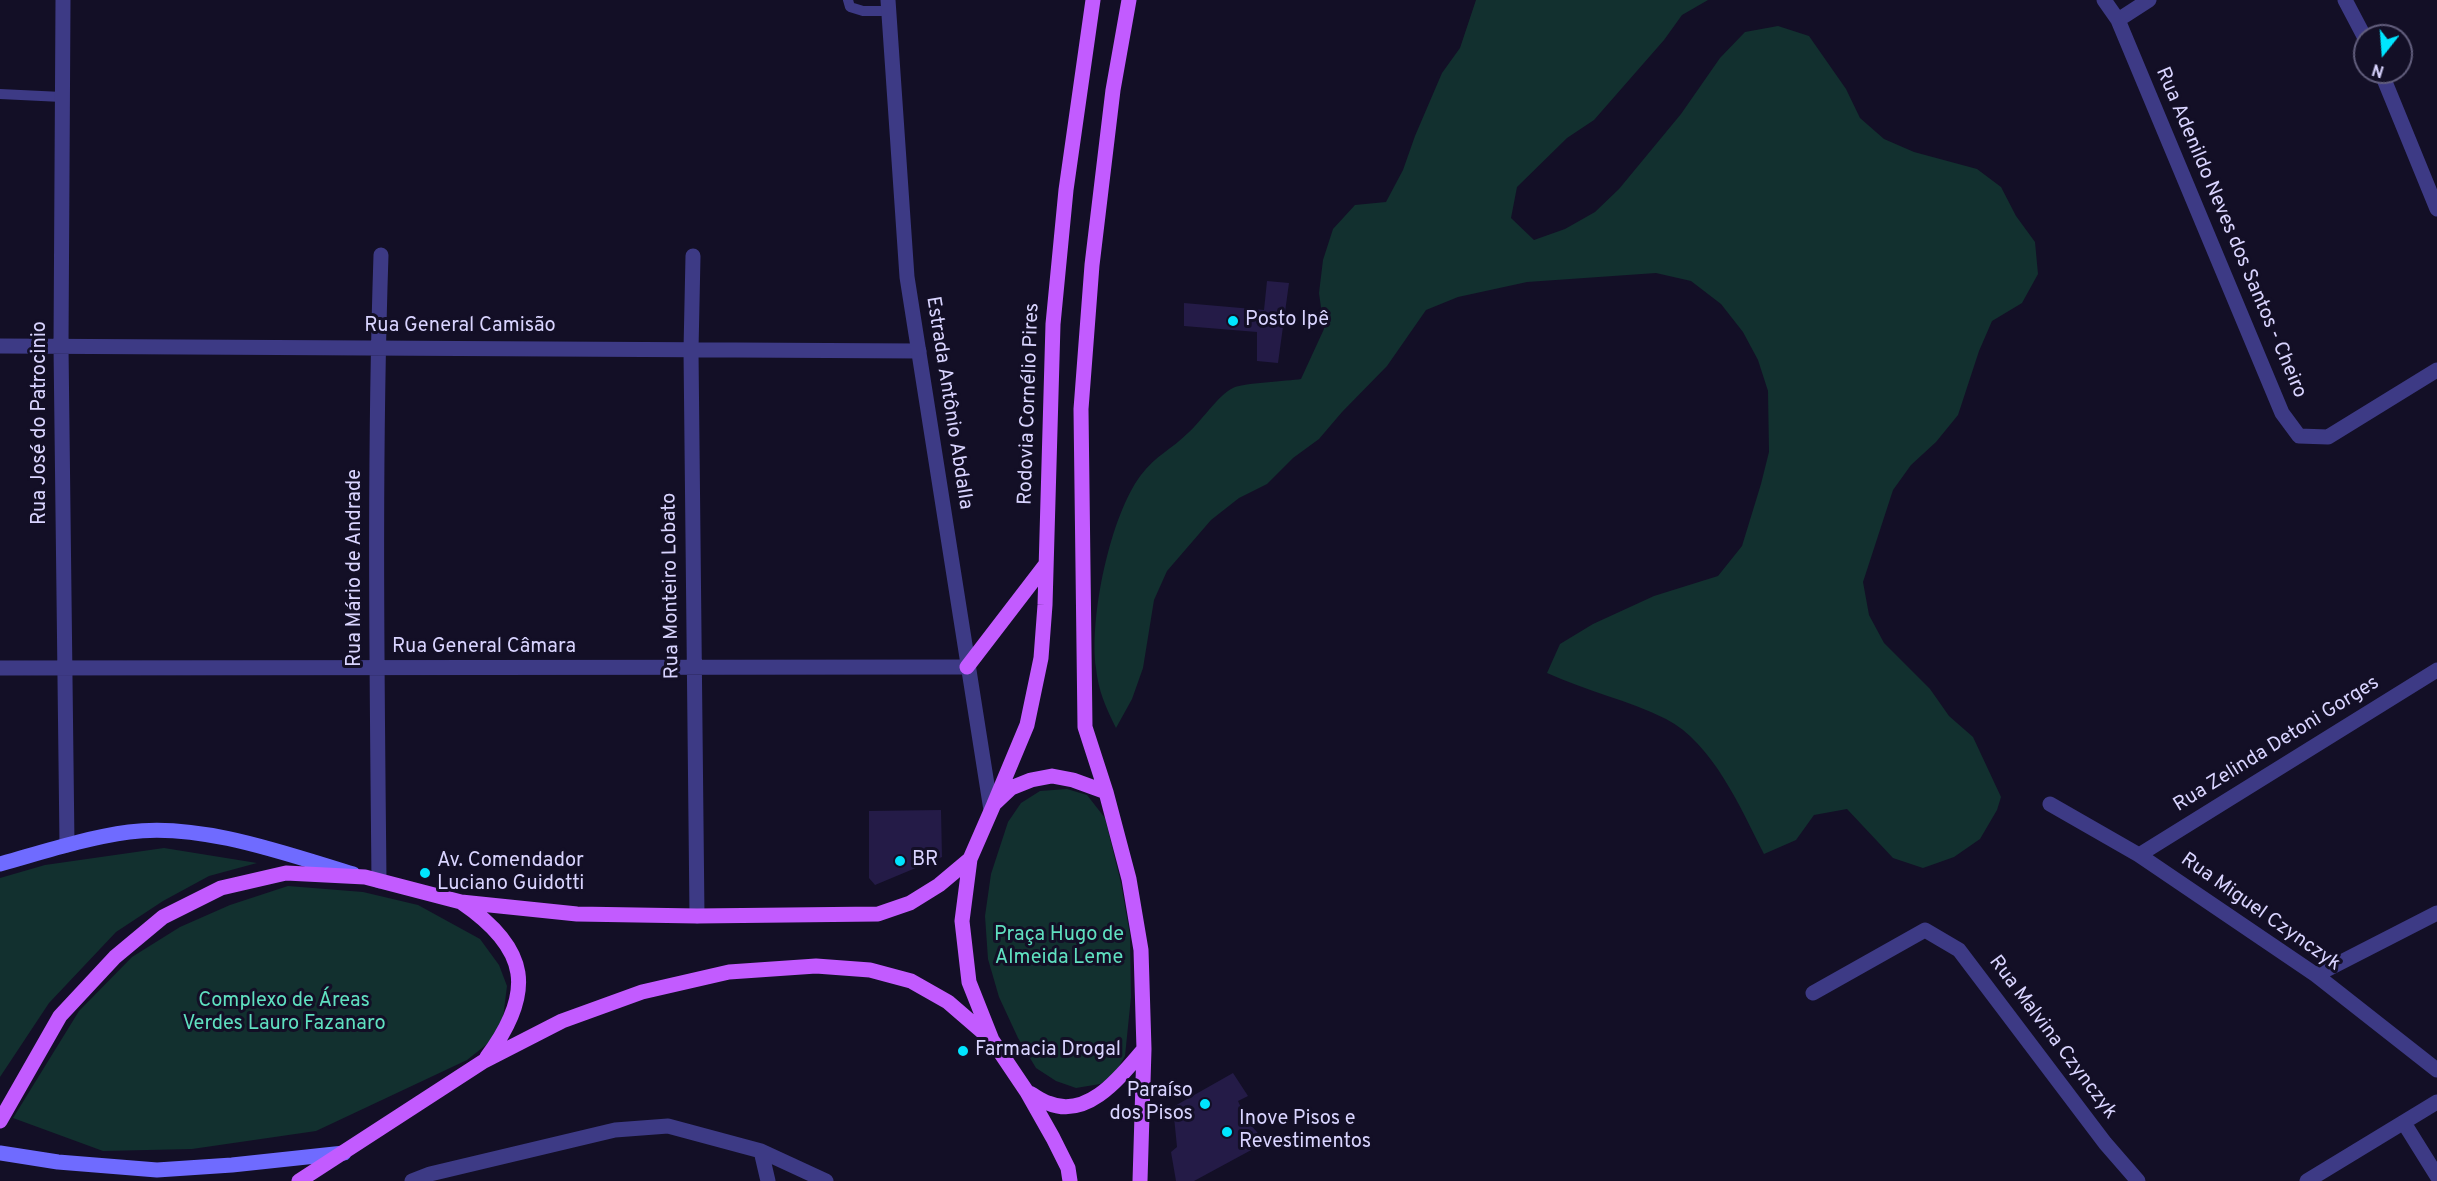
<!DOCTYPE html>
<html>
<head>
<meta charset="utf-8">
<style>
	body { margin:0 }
	#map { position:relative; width:2437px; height:1181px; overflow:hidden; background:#130f26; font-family:Overpass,sans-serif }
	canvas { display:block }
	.north { position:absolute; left:2353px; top:24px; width:60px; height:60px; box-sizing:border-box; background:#130f26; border:2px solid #625e7d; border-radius:50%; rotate:197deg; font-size:16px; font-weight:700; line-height:24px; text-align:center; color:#d9d4ff }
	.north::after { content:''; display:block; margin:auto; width:21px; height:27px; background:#00e5ff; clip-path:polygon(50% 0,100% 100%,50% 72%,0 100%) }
</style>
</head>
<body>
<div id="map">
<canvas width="2437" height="1181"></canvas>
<div class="north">N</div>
</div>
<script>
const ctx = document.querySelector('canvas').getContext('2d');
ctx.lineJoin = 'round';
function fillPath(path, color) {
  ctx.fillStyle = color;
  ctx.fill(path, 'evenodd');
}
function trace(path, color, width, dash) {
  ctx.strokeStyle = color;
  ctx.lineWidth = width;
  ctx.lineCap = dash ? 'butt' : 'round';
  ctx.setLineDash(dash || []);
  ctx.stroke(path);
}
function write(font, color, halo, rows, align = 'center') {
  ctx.font = font + ' Overpass,sans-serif';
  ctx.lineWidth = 6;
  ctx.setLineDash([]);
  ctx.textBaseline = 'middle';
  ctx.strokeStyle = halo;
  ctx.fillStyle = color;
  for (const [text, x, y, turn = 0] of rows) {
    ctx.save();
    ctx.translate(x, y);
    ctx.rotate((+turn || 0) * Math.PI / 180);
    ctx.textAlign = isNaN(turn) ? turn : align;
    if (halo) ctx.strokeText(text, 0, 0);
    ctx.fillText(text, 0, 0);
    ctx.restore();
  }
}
const green = new Path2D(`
	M1476 0H1708L1682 15 1664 40 1594 120 1567 138 1517 187 1511 218 1534 240 1565 229 1595 212 1619 189 1681 114 1720 58 1745 32 1778 26 1809 36 1846 89 1860 118 1884 139 1914 152 1977 169 2001 187 2016 216 2035 242 2038 274 2022 303 1992 321 1979 351 1958 415 1936 442 1911 465 1893 490 1863 582 1869 615 1884 643 1930 689 1949 716 1973 737 2001 797 1997 810 1980 839 1954 857 1923 868 1893 858 1847 809 1814 815 1796 840 1764 854C1741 809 1713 743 1666 719 1628 700 1586 691 1547 673L1560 644 1593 624 1654 596 1718 576 1742 546 1761 484 1769 452 1768 391 1758 360 1743 332 1721 304 1691 281 1656 273 1527 282 1458 297 1426 310 1387 366 1342 412 1319 439 1293 458 1267 484 1239 498 1211 520 1167 571 1154 600 1143 668 1132 699 1116 728C1106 708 1098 690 1096 668 1089 618 1110 516 1141 475 1155 456 1172 449 1188 433 1201 422 1218 395 1233 388 1242 383 1288 381 1301 379L1324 329 1319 293 1323 260 1333 229 1355 205 1386 202 1403 170 1415 136 1442 73 1460 48Z
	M1067 789 1087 795 1105 818 1121 883 1130 935 1131 997 1125 1056 1114 1075 1100 1084 1076 1088 1056 1081 1036 1068 1018 1038 999 997 988 959 985 916 991 874 1008 822 1021 803 1040 791Z
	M164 848 257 863 209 876 163 901 116 932 49 1003 0 1077V878L45 865Z
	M288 886 363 892 418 905 480 939 499 965 507 986 503 1018 491 1041 467 1060 316 1131 192 1149 103 1151 13 1118 79 1011 132 957 180 927 230 905Z`);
const building = new Path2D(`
	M1267 281 1289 283 1278 363 1257 361V332L1184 326V303L1264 310Z
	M941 810 942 857 875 885 869 878V811Z
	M1233 1073 1248 1096 1238 1101 1247 1121 1266 1142 1194 1181H1176L1171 1152 1177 1147 1173 1107Z`);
const service = new Path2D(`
	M848 0 850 7 863 11H888
	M0 94 62 97`);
const minor = new Path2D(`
	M63 0 61 346 67 845
	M2104 0 2118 20 2282 413 2299 436 2328 437 2437 370
	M2345 0 2365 38
	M2118 20 2149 0
	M2381 72 2437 209
	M693 256 691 350 697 916
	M0 346 919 351
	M0 668 967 667
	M2050 804 2139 855 2316 975 2437 1070
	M2139 855 2437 670
	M379 881C377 672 374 463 381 255
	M2316 975 2437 913
	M1813 993 1925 930 1959 950 2105 1143 2138 1181
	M2404 1123 2437 1176
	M761 1151 768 1181
	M412 1181 430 1174 615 1130 668 1126 761 1151 826 1181
	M2307 1181 2437 1102`);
const tertiary = new Path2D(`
	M888 0 907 277 991 810`);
const secondary = new Path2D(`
	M0 864C43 852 85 838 129 832 199 822 287 854 353 874
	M0 1153 58 1162 157 1170 232 1165 344 1153`);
const primary = new Path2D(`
	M1129 0 1113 90 1092 265 1081 409 1085 727 1106 792 1129 879 1141 950 1144 1049 1140 1181
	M967 667 1046 564
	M994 804 1027 725 1041 658 1045 605 1053 324 1066 190 1093 0
	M461 902C530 949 535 992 487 1057
	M1027 1092C1034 1095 1040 1100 1048 1103 1088 1120 1121 1076 1144 1049
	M0 1121 60 1016 115 957 163 917 221 888 286 873 365 877 461 902 577 914 697 916 878 914 910 903 939 885 970 859
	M299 1181 484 1061 562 1021 642 992 729 972 816 966 870 970 911 981 948 1002 992 1040
	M1070 1181 1068 1168 1053 1138 1027 1092 992 1040 969 982 962 921 970 859 994 804 1011 788 1031 780 1052 776 1073 780 1106 792`);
const markers = [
	[1233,321,6,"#00e5ff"],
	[900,861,6,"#00e5ff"],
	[425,873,6,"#00e5ff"],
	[963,1051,6,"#00e5ff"],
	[1205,1104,6,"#00e5ff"],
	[1227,1132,6,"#00e5ff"]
];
const streetNames = [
	["Rua Adenildo Neves dos Santos - Cheiro",2230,233,67],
	["Rua General Camisão",460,327],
	["Estrada Antônio Abdalla",948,403,81],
	["Rodovia Cornélio Pires",1030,404,-88],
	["Rua José do Patrocinio",41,423,-90],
	["Rua Mário de Andrade",356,568,-90],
	["Rua Monteiro Lobato",672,586,-91],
	["Rua General Câmara",484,648],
	["Rua Zelinda Detoni Gorges",2277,745,-32],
	["Rua Miguel Czynczyk",2260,913,35],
	["Rua Malvina Czynczyk",2052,1038,53]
];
const poiNames = [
	["Posto Ipê",1245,321],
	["BR",912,861],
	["Av. Comendador",437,862],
	["Luciano Guidotti",437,885],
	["Farmacia Drogal",975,1051],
	["Paraíso",1193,1092,"right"],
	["dos Pisos",1193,1115,"right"],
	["Inove Pisos e",1239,1120],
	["Revestimentos",1239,1143]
];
const parkNames = [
	["Praça Hugo de",1059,936],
	["Almeida Leme",1059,959],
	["Complexo de Áreas",284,1002],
	["Verdes Lauro Fazanaro",284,1025]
];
fillPath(green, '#12302f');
fillPath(building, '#241b47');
trace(service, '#3d3a85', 10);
trace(minor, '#3d3a85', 15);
trace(tertiary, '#3d3a85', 15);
trace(secondary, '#6f6bff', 15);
trace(primary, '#c25bff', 15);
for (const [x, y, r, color] of markers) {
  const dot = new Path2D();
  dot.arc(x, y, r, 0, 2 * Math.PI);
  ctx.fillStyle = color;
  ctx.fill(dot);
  trace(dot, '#130f26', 2);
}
write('20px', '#d9d4ff', '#130f26', streetNames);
write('20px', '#d9d4ff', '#130f26', poiNames, 'left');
write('20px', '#5fe0c0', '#130f26', parkNames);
</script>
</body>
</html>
